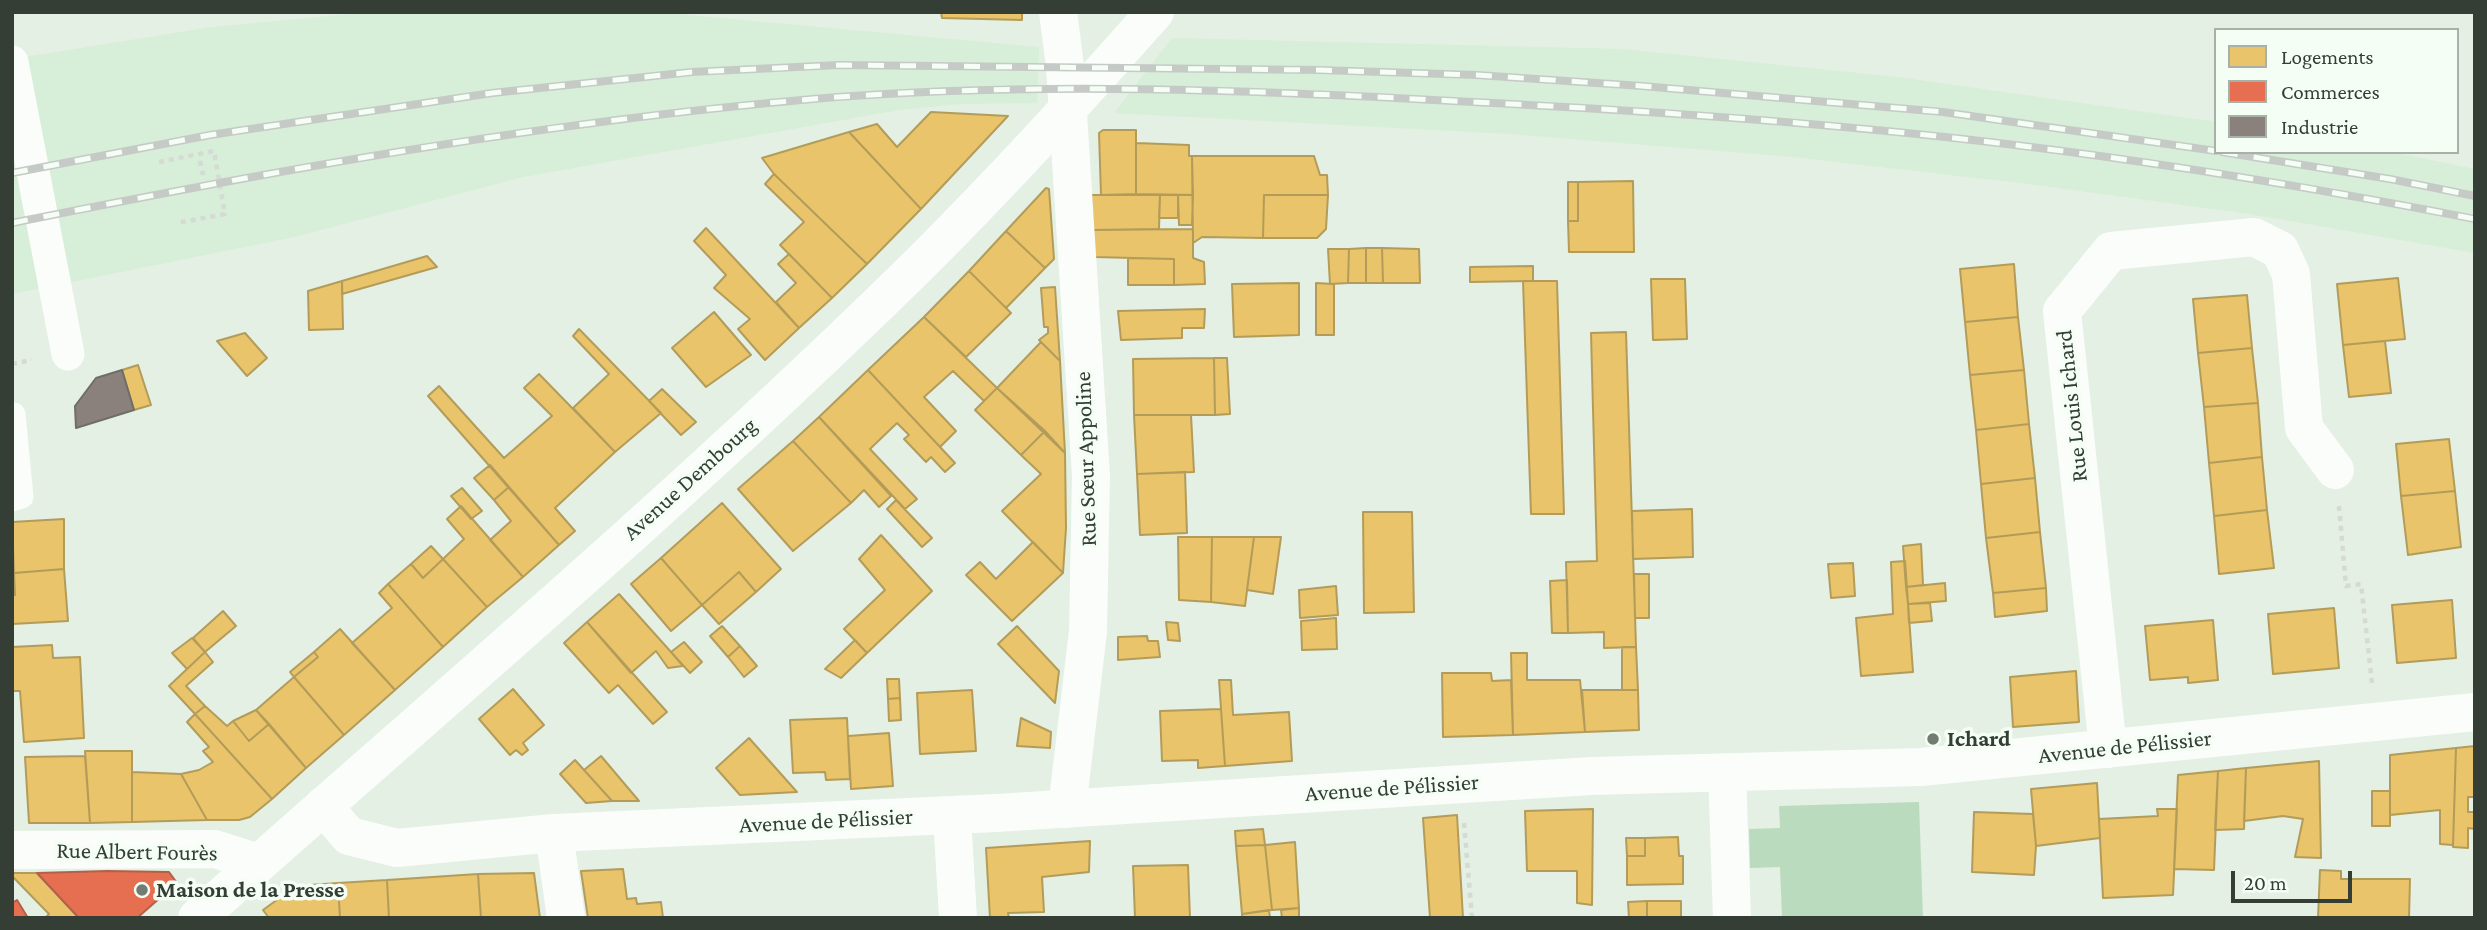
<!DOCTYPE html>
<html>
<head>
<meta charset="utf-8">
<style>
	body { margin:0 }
	#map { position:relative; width:2487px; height:930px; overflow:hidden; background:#e3f0e3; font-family:"Crimson Pro",serif }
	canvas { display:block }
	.frame { position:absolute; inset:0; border:14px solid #343e35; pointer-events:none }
	.legend { position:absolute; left:2214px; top:28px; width:245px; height:126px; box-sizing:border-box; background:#f4fef5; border:2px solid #a7b1a8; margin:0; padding:9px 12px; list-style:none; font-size:21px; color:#343e35 }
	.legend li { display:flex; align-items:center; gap:14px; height:35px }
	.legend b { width:35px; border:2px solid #a7b1a8 }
	.scale { position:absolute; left:2231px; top:871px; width:121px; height:32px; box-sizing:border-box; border:4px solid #343e35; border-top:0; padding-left:9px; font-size:21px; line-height:24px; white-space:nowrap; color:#343e35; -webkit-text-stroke:5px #f4fef5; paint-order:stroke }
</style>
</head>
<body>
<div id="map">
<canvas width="2487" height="930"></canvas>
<div class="frame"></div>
<ul class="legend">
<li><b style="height:19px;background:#e9c46a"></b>Logements</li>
<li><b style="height:19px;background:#e76f51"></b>Commerces</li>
<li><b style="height:19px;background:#8a817c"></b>Industrie</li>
</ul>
<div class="scale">20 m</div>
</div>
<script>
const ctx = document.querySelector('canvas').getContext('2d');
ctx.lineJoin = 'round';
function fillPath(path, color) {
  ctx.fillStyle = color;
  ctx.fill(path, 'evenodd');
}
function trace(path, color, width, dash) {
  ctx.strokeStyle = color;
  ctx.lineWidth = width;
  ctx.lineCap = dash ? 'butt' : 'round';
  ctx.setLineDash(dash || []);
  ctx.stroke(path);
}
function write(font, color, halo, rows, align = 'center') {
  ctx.font = font + ' "Crimson Pro",serif';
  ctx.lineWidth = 7;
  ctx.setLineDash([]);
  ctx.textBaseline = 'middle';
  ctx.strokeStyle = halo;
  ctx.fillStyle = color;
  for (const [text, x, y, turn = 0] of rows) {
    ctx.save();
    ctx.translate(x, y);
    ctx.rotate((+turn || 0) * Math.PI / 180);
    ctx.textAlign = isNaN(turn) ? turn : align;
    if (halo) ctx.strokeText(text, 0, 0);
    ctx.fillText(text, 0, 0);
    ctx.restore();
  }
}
const built = new Path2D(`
	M371 12H655L1039 47 1037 103 959 104 899 110 523 177 294 237 12 294V59L212 27Z
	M1172 38 1622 49 1898 77 2216 122V152H2392L2475 169V253L2250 214 2021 183 1792 157 1511 134 1114 113Z`);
const green = new Path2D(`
	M1919 802 1923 918H1782L1780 867 1750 868 1749 829 1780 828 1779 806Z`);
const homes = new Path2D(`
	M941 12H1022V20L942 18Z
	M931 112 1008 116 921 209 849 132 877 124 897 147Z
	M1103 130H1136V194L1101 195 1099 133Z
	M849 132 921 209 867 264 774 174 762 158Z
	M1136 143 1189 145V156H1192L1193 195 1136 194Z
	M1192 156H1314L1320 175H1327L1328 195H1264L1263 238 1202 237 1193 243Z
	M774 174 867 264 832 298 780 245 804 222 765 184Z
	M1633 181 1634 252H1569L1568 221H1578V182Z
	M1568 182H1578V221H1568Z
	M1046 188 1049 189 1054 259 1045 268 1006 231Z
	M1091 195H1160L1159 229 1093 230Z
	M1160 195H1178V218H1159Z
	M1178 195H1193L1192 225H1179Z
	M1264 195H1328L1326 229 1317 238H1263Z
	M706 228 799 328 765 360 738 329 750 319 714 288 726 275 694 241Z
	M1193 229V258L1204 262 1205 284 1174 285V259L1094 257 1093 230Z
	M1006 231 1045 268 1006 308 969 271Z
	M1366 248V283H1348L1349 249Z
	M1366 248H1382L1383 283H1366Z
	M1382 248 1419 249 1420 283H1383Z
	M1328 249H1349L1348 283 1330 284Z
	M789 254 832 298 799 328 776 302 796 283 778 264Z
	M427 256 437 267 342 294V281Z
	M1128 258 1174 259V285H1128Z
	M2014 264 2018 317 1965 322 1960 269Z
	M1533 266V281L1470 282V267Z
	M969 271 1011 313 966 357 924 317Z
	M2398 278 2405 339 2343 345 2337 284Z
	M1651 279H1685L1687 339 1653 340Z
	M342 281 343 329 309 330 308 291Z
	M1523 281H1557L1564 514H1531Z
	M1299 283V335L1234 337 1232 284Z
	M1316 283 1334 284V335H1316Z
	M1055 287 1060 361 1039 340 1048 333V327H1044L1041 288Z
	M2247 295 2252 348 2198 353 2193 299Z
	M1205 309 1204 328H1182V338L1121 340 1118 311Z
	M714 312 751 355 706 387 672 348Z
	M924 317 997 388 984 401 953 371 924 397 956 431 940 447 868 370Z
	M2018 317 2024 370 1970 375 1965 322Z
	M579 329 661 413 615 452 573 408 609 374 573 336Z
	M1626 332 1636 647 1604 648V632L1568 633 1566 562 1597 561 1591 333Z
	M245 333 267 358 247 376 217 341Z
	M2385 341 2391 393 2349 397 2343 345Z
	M1041 342 1060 361 1065 453 997 388Z
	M2252 348 2258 403 2204 407 2198 353Z
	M1214 358 1215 415H1134L1133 359Z
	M1214 358H1227L1230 414 1215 415Z
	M138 365 151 405 134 410 122 370Z
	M868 370 955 463 945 472 931 457 926 462 904 439 909 435 897 423 870 449 917 499 905 509 819 417Z
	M2024 370 2029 424 1976 430 1970 375Z
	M539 374 615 452 555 508 575 531 559 545 428 396 439 386 504 458 552 416 524 388Z
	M997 388 1045 431 1021 455 975 410Z
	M662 389 696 422 681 435 649 401Z
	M2258 403 2262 457 2209 463 2204 407Z
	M1134 415H1191L1194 472 1137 474Z
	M819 417 891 496 879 507 864 490 851 503 793 441Z
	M2029 424 2035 478 1981 484 1976 430Z
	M1045 431 1065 453 1066 528 1063 573 1002 511 1041 474 1021 455Z
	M2449 439 2455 491 2401 496 2396 444Z
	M793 441 851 503 793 551 738 489Z
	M2262 457 2267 510 2214 516 2209 463Z
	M490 465 509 487 494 500 474 478Z
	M1185 472 1187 533 1140 535 1137 474Z
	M2035 478 2040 532 1986 538 1981 484Z
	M509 487 559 545 523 577 490 540 511 521 494 500Z
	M462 488 482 511 471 519 451 496Z
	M2455 491 2461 547 2408 555 2401 496Z
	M896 500 932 538 922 547 887 509Z
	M722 503 781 569 756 592 739 572 702 605 661 558Z
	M461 506 523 577 487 607 443 559 464 539 447 519Z
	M1692 509 1693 557 1633 559 1632 511Z
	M2267 510 2274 568 2219 574 2214 516Z
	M1363 512H1412L1414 612 1364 613Z
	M64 519V569L14 573 12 522Z
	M2040 532 2046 588 1993 593 1986 538Z
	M881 535 932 591 867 653 844 629 885 590 859 559Z
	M1178 537H1212L1211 602 1179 600Z
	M1212 537H1254L1245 606 1211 602Z
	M1254 537H1281L1273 594 1247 590Z
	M1033 542 1063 573 1012 621 966 575 980 562 996 579Z
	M1921 544 1923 585 1906 587 1903 546Z
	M431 546 443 559 423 578 411 564Z
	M661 558 702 605 671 631 631 584Z
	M443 559 487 607 443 647 388 584 411 564 423 578Z
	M1905 561 1913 672 1861 676 1856 618 1893 614 1891 562Z
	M1853 563 1855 596 1831 598 1828 564Z
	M64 569 68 621 12 624V596L15 595 14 573Z
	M739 572 756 592 719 624 702 605Z
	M1634 574H1649V618H1635Z
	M1567 580 1568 633H1552L1550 581Z
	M1945 583 1946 601 1908 604 1906 587Z
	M388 584 443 647 395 690 352 643 392 608 379 593Z
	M1336 586 1338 615 1300 618 1299 590Z
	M2046 588 2047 611 1995 617 1993 593Z
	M619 594 671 652 683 666 668 668 656 651 631 673 587 622Z
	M2452 600 2456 658 2397 663 2392 605Z
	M1930 603 1932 621 1909 623 1908 604Z
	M2334 608 2339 668 2273 674 2268 614Z
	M223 611 236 626 205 652 193 638Z
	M1336 618 1337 649 1302 650 1301 621Z
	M2213 620 2218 680 2188 683V677L2150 680 2145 626Z
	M587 622 667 712 653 724 618 685 609 693 564 643Z
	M1166 622 1178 623 1180 641 1168 640Z
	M722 626 740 646 728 657 710 636Z
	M1017 626 1059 671 1055 703 998 644Z
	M340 629 395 690 344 735 294 677 318 657 314 652Z
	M1147 636 1148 641H1158L1160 657 1118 660V637Z
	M192 638 205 652 187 669 172 653Z
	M855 640 867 653 841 678 825 669Z
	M684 642 702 662 690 673 671 652Z
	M52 645 53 658 80 657 84 738 24 742 20 691H12V647Z
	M740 646 757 666 744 677 728 657Z
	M1622 647H1636L1638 690H1622Z
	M205 652 213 662 186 686 205 706 195 714 169 686Z
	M314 652 318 657 294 677 290 672Z
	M1511 653H1527V680H1580L1585 732 1513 735Z
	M2076 671 2079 722 2013 727 2010 677Z
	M1442 673H1491L1492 681 1511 680 1513 735 1443 737Z
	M294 677 344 735 306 768 256 710Z
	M887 679H899L900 698 888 699Z
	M1219 680H1231L1233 715 1289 712 1292 761 1225 766Z
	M513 689 544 725 523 743 528 750 522 755 516 750 510 755 479 719Z
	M972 690 976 751 920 754 917 693Z
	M1582 690H1638L1639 730 1585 732Z
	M900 698 901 720 889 721 888 699Z
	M205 706 227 726 233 721 249 741 269 724 306 768 272 799 195 714Z
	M1221 709 1225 766 1198 768V760L1162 761 1160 711Z
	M256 710 269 724 249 741 233 721Z
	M195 714 272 799 250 817 239 820H207L181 774 199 770 213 762 203 751 209 747 187 722Z
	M847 718 850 779 826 780 825 772 793 773 790 720Z
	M1021 718 1051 732 1050 748 1017 746Z
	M889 733 893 786 851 789 848 736Z
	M749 738 797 792 740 795 716 768Z
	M2475 746V797H2468V812H2475V829L2468 828V848L2453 847 2456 748Z
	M2456 748 2453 845 2440 844V810L2390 815V755Z
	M85 751H132V822L90 823Z
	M85 756 90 823H29L25 757Z
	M601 756 639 801H612L584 770Z
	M575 760 584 770 612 801 586 803 560 774Z
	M2319 761 2321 858 2295 857 2303 819 2283 816 2244 821 2246 768Z
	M2246 768 2244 829 2215 830 2218 771Z
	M2218 771 2214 870 2174 869 2178 775Z
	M132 772 181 774 207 820 132 822Z
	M2097 783 2100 838 2036 846 2031 789Z
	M2372 791H2390V826H2372Z
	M1593 809 1592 905 1577 903V871H1527L1525 811Z
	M2157 809H2177L2173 895 2103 898 2099 819 2158 816Z
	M1974 812 2033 814 2036 846 2034 875 1972 872Z
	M1457 815 1463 918H1430L1423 818Z
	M1263 829 1265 845 1236 846 1235 831Z
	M1678 837 1679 856H1683V884L1627 885V856H1645V838Z
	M1626 838H1645V856H1627Z
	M1090 841 1089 872 1042 877 1044 912 1008 913 1009 918H990L986 848Z
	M1295 842 1299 908 1272 910 1265 845Z
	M1265 845 1272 910 1242 914 1236 846Z
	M1188 865 1190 918H1135L1133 866Z
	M623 869 627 899 636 898 637 904 661 902 663 918H588L581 871Z
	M2320 870 2341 871V879H2410L2409 918H2318Z
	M12 873H37L79 918H45L49 914 12 876Z
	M534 873 540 918H481L478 874Z
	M478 874 481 918H389L387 880Z
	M387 880 389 918H340L338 883Z
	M338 883 340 918H269L263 910 296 886Z
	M1647 901V918H1629L1628 902Z
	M1647 901H1681V918H1647Z
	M1299 908V918H1282L1281 910Z
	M1269 910 1270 918H1242V914Z`);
const shops = new Path2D(`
	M108 871 169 872 177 883 137 918H79L37 873Z
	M17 900 28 918H12V903Z`);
const industry = new Path2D(`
	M122 370 134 410 76 428 75 406 96 378Z`);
const path = new Path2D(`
	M200 161 203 175
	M159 162 214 151 225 214 177 223
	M12 364 32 360
	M2339 506 2346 586 2361 584 2372 683
	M1464 823 1472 918`);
const service = new Path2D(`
	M12 414H14L22 497 12 500`);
const pedestrian = new Path2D(`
	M12 62 68 354`);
const minor = new Path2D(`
	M1058 12 1065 66 1091 476 1088 631 1067 809
	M2108 749 2062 311 2111 251 2254 237 2280 250 2291 274 2304 428 2335 470
	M1727 773 1732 918
	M323 806 349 836 397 848 554 833 996 813 1592 776 1921 767 2475 712
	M952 816 958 918
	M554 833 566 918
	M12 850 215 849 259 863`);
const primary = new Path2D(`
	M197 918C430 711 668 509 891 292 982 204 1071 107 1155 12`);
const rail = new Path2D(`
	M2222 152 2390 179 2475 196
	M12 173 210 135 492 93 692 72 839 65 1319 70 1477 75 1642 86 1943 112 2216 151
	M12 223C277 170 543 122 813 99 1033 81 1253 90 1473 102 1631 110 1788 120 1945 137 2123 156 2300 185 2475 219`);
const markers = [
	[1933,739,7,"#717c72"],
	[142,890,7,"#717c72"]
];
const streetNames = [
	["Rue Louis Ichard",2072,406,-96],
	["Rue Sœur Appoline",1086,459,-92],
	["Avenue Dembourg",690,479,-42],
	["Avenue de Pélissier",2125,747,-6],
	["Avenue de Pélissier",1392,788,-4],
	["Avenue de Pélissier",826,821,-3],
	["Rue Albert Fourès",137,852,1]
];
const poiNames = [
	["Ichard",1947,739],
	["Maison de la Presse",156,890]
];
fillPath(built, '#d7eed8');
fillPath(green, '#bbdbbe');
fillPath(homes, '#e9c46a');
trace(homes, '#b39c5a', 2);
fillPath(shops, '#e76f51');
trace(shops, '#b16049', 2);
fillPath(industry, '#8a817c');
trace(industry, '#706d67', 2);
trace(path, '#d5dad5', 4.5, [5, 5]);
trace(service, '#fbfdfb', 23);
trace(pedestrian, '#fbfdfb', 33);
trace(minor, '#fbfdfb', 38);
trace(primary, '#fbfdfb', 38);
trace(rail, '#c6cac6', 8);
trace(rail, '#f4fef5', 5, [16]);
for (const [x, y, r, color] of markers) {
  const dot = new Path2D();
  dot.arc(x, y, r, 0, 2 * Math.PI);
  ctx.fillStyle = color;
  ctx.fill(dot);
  trace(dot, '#f4fef5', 2.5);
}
write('23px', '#343e35', '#f4fef5', streetNames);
write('bold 23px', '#343e35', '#f4fef5', poiNames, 'left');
</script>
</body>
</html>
